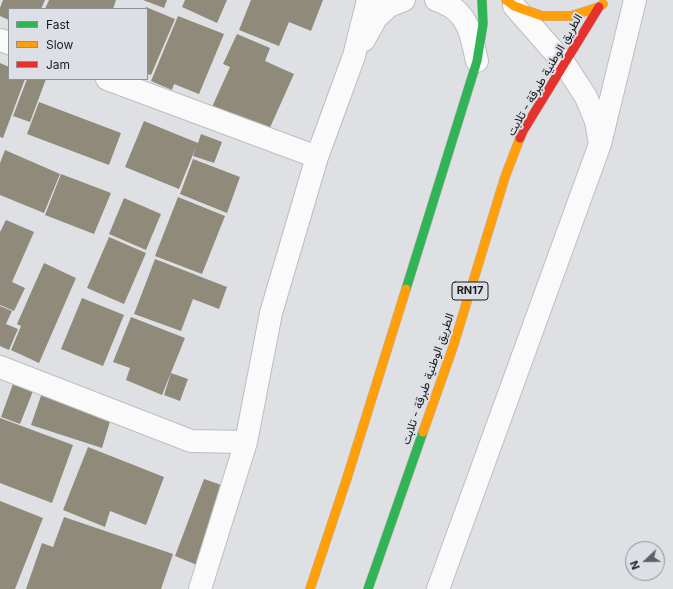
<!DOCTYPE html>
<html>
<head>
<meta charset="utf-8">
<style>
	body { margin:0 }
	#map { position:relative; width:673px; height:589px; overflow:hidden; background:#dee0e3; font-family:Inter,sans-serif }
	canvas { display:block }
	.legend { position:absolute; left:8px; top:8px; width:140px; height:72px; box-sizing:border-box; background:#dcdfe5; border:1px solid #8e9195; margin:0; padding:5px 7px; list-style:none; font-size:12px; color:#1a1b1d }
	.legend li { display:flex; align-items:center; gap:8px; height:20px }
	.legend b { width:20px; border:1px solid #8e9195 }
	.north { position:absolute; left:625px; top:541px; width:40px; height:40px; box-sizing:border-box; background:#dcdfe5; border:1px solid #8e9195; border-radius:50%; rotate:248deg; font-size:11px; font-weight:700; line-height:16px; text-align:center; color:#1a1b1d }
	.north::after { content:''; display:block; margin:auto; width:14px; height:18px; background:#5f6062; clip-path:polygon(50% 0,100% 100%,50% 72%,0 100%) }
</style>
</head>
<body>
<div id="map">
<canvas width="673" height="589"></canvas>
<ul class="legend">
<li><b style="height:5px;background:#30b455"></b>Fast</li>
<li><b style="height:5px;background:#ff9f0a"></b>Slow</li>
<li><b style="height:5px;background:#e5322d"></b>Jam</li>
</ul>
<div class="north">N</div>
</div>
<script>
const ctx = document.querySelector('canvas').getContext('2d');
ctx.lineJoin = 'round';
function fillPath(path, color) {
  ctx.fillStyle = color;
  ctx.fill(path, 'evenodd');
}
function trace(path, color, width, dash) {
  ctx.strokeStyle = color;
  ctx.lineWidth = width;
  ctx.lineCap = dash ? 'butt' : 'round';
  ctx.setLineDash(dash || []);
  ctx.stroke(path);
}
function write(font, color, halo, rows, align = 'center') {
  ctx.font = font + ' Inter,Vazirmatn,sans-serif';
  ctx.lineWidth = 4;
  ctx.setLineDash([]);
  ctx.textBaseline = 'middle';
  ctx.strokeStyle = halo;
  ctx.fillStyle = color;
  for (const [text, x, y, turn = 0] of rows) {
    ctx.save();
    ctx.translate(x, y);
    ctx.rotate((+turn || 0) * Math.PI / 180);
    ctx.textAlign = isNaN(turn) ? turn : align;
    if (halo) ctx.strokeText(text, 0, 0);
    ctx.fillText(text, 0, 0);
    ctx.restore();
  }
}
const building = new Path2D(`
	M3 0H45L41 9H9V20L0 16V8Z
	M49 0H116L113 9H45Z
	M143 0H167L164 8Z
	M185 0H227L217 23 182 7Z
	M251 0H323L311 31 289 22 279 46 239 30Z
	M146 7 175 19 151 75 147 74V9H145Z
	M178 16 224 34 199 94 174 84 172 90 151 81Z
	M237 34 270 48 265 61 294 74 268 132 212 107 230 67 223 64Z
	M0 63 9 67V79H25L3 138 0 137Z
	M27 79H46L30 122 13 116Z
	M39 102 121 133 109 165 27 134Z
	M144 121 198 143 201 134 222 142 214 163 193 156 196 147 179 189 125 167Z
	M5 150 60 174 44 213 0 195V163Z
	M193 159 240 177 227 213 180 194Z
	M61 174 111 193 94 234 45 215Z
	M178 197 225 216 202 274 155 256Z
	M124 198 161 214 146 250 109 234Z
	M6 220 34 232 12 282 25 288 14 311 0 305V232Z
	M109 237 146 253 124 304 87 288Z
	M155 259 227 287 219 309 193 299 181 331 134 314Z
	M44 263 76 278 39 363 11 350 21 326 17 324Z
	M82 298 124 315 103 366 61 349Z
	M0 306 12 311 6 324 18 329 9 350 0 346Z
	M131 317 185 338 162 395 126 380 130 368 113 362Z
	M171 373 188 379 180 401 164 395Z
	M13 384 33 391 20 424 1 417Z
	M42 393 112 415 102 448 31 425Z
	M0 418 73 445 52 503 0 483Z
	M88 447 164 477 146 525 110 511 105 527 63 510Z
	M204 479 227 487 197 565 175 556Z
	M0 501 43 518 15 589H0Z
	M64 517 173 554 161 589H26L42 543 53 547Z`);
const street = new Path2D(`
	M436 0C441 1 445 4 450 6 470 18 472 40 477 61
	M514 6 564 63 586 97 596 121 599 139
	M0 40 9 43
	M364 40 376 18 389 6 404 0
	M107 79 317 157
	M0 367 191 441 246 442
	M200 589 246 442 271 313 317 157 354 56 368 0
	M438 589 600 144 635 0`);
const fast = new Path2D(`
	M406 289 477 61 483 24 482 0
	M368 589 423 432`);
const slow = new Path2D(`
	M506 0 514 6 542 16H571L599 7 603 4
	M423 432 453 347 505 177 520 138
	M310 589 347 478 406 289`);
const jam = new Path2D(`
	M520 138 523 131 599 7`);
const shields = [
	[470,291,36]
];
const shieldNames = [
	["RN17",470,291]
];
const streetNames = [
	["الطريق الوطنية طبرقة - تلابت",545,75,-60],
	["الطريق الوطنية طبرقة - تلابت",428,379,-71]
];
fillPath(building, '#908a7b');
trace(street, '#bcbec0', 24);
trace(fast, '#b9b0b2', 10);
trace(slow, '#b9b0b2', 10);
trace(jam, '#b9b0b2', 10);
trace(street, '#fafafb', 22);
trace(fast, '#30b455', 9);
trace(slow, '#ff9f0a', 9);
trace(jam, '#e5322d', 9);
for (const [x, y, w] of shields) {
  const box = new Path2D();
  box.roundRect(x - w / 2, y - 9, w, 18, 3);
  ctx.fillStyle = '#dcdfe5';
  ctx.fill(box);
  trace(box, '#1a1b1d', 1);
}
write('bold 11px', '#1a1b1d', null, shieldNames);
write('12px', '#1a1b1d', '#dcdfe5', streetNames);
</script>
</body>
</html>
